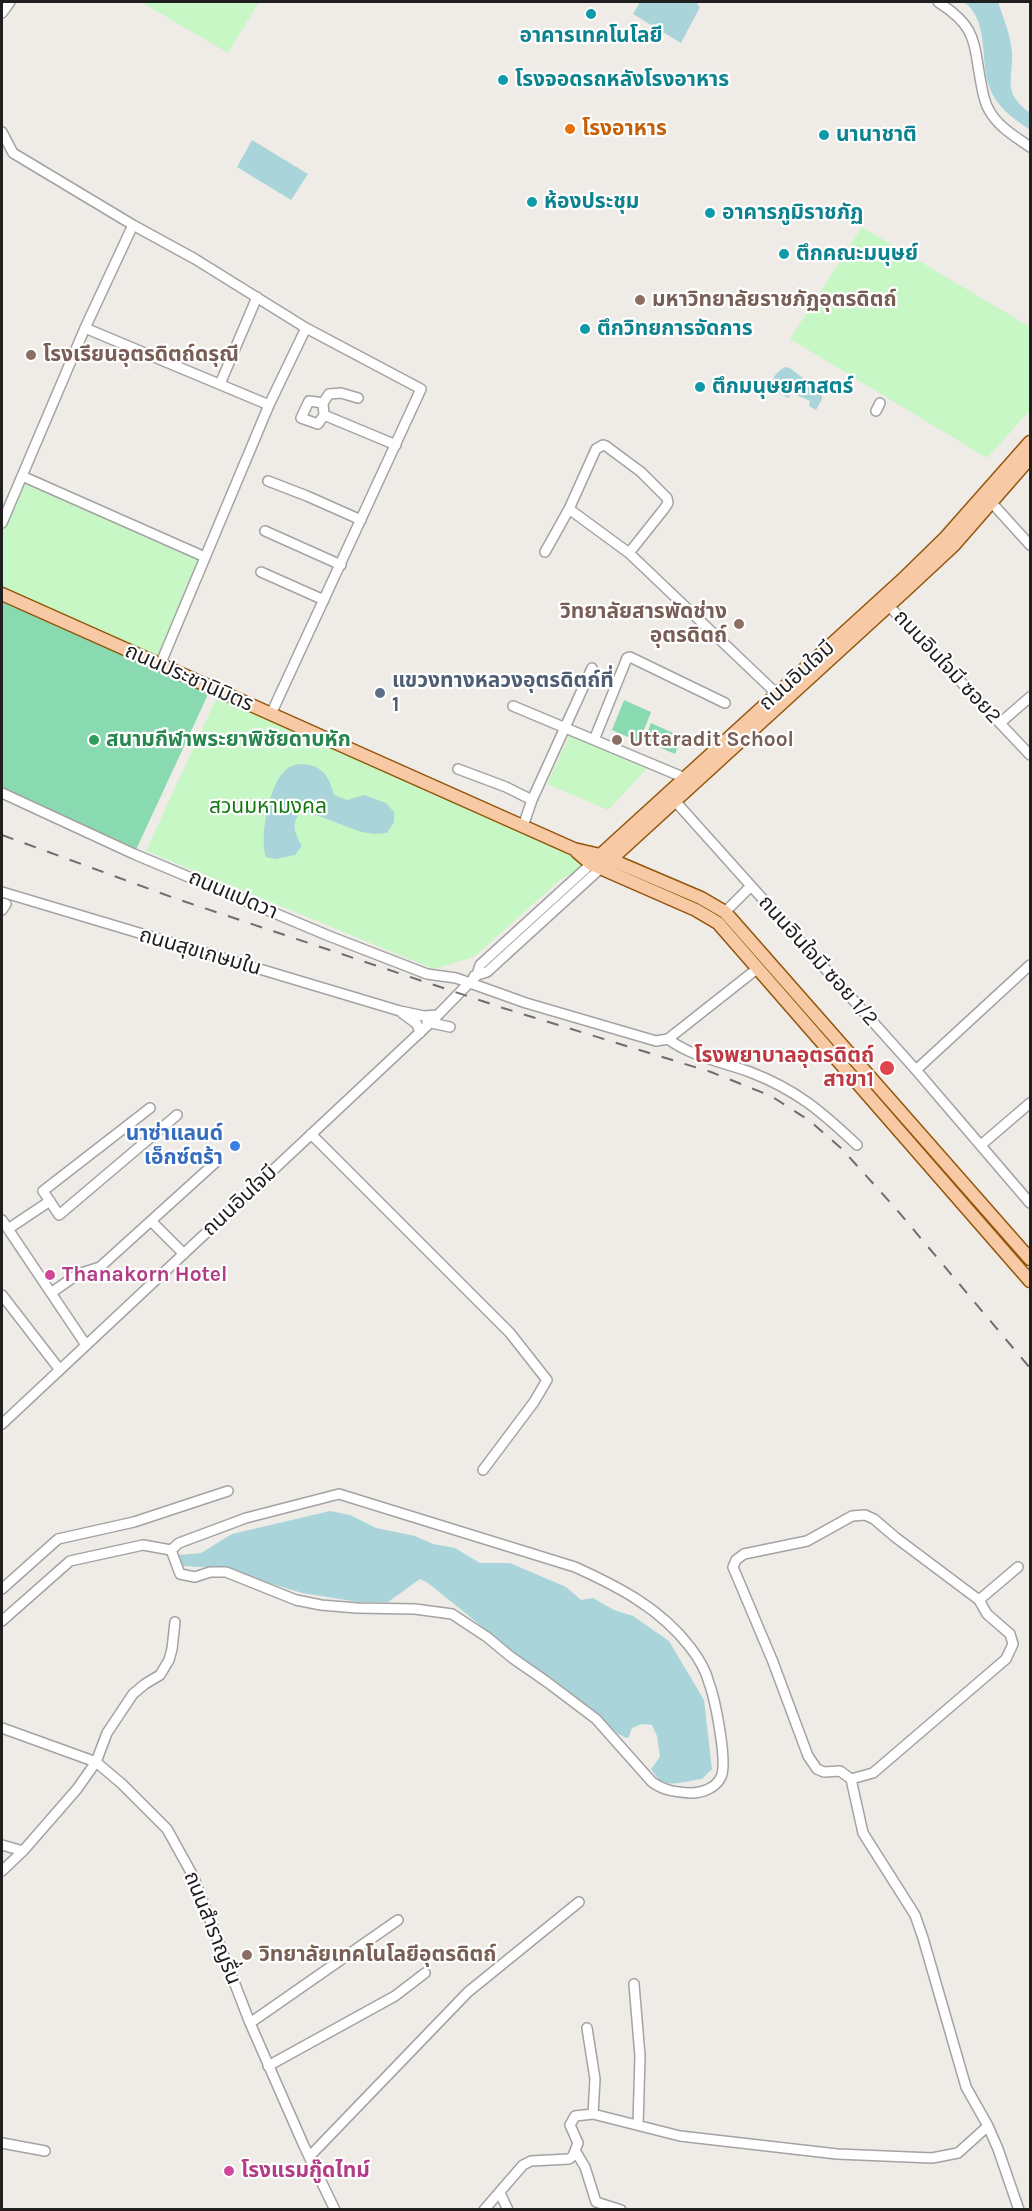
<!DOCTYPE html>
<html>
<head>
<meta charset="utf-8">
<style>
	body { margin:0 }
	#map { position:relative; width:1032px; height:2211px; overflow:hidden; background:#efebe6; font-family:Karla,sans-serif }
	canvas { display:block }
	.frame { position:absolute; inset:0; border:3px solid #1f1f1f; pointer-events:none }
</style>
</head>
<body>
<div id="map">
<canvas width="1032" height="2211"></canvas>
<div class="frame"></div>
</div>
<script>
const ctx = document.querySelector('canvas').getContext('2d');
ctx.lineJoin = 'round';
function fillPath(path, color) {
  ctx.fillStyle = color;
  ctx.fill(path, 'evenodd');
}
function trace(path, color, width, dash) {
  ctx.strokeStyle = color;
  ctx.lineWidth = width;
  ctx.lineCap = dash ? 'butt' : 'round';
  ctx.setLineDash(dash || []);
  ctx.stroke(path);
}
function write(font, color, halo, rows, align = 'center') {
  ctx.font = font + ' Karla,"Noto Sans Thai",sans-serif';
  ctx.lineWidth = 4.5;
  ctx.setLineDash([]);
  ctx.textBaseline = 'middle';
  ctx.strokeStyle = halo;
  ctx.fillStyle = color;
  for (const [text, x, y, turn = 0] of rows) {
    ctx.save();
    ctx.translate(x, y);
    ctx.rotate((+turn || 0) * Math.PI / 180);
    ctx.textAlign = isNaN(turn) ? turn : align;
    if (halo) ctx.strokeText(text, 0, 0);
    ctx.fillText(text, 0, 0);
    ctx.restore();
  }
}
const park = new Path2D(`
	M141 2H259L228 53Z
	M862 227 1030 327V410L987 458 790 339Z
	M22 476 205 557 160 665 2 594V523Z
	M228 695 420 780 591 864 561 879 474 957 434 969 146 851 215 701Z
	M570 734 647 769 608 810 547 784Z`);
const pitch = new Path2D(`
	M2 594 211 688 134 854 2 793Z
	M624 700 651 712 639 742 612 730Z
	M651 723 682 737 675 754 644 741Z`);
const water = new Path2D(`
	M640 2H699L697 5 700 7 681 43 633 14Z
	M964 2H998C1003 17 1011 36 1012 53 1013 82 1002 92 1030 113V130C1013 118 996 107 989 86 980 60 989 20 964 2Z
	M252 140 308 174 291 200 237 167Z
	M785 367 790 368 822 393V399L816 410 809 406 810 401 792 393 788 398 774 390C771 378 775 373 785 367Z
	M300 764C321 764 329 775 334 795L347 800 364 795 386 803 394 812V822L387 833 375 834 361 832 303 810C290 823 294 831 302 846L295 855 275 859 266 857C259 838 269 787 283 773 287 767 293 765 300 764Z
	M330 1511 350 1515 376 1528 415 1536 433 1544 455 1548 480 1563H510L566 1587 581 1600 593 1598 614 1610 633 1616 669 1641 704 1700 712 1769 702 1779C691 1780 672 1787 661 1781 657 1778 653 1772 651 1769L660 1757 657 1736 652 1725 642 1724 632 1728 629 1737 626 1738 617 1733 603 1719 565 1688 516 1654 428 1583 420 1579 388 1602H358L302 1593 219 1568 183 1566 179 1555 201 1553 232 1534Z`);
const minor = new Path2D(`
	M938 2C977 27 973 40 981 83 983 93 984 102 989 110 998 127 1016 137 1030 147
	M2 13 10 2
	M2 132 13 153 133 225 195 259 306 328 421 389 271 714
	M85 328 269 405
	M220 384 257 297
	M323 403 309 401 301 418 318 424 324 415 323 403 329 394 341 393 358 398
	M876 411 880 403
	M324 415 396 445
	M22 476 205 557
	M268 481 307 496 361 520
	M991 502 1030 545
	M569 509 596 449 603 445 606 446 641 472 667 498 668 503 664 509 629 553
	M2 523 85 328 133 225
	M265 531 341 565
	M545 552 569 509 629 553 777 694
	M261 572 324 600
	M889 606 1030 755
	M160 665 269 405 306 328
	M513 706 685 778
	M1000 723 1030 697
	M594 740 627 658 630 657 725 703
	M458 769 506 787 532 800
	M2 793 134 854 329 936 427 974 456 978 526 1003 656 1041 668 1039 758 968
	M675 801 916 1070 1030 1203
	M523 826 532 800 592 668
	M2 892 400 1011 424 1016 438 1015
	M2 903 6 904 2 910
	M725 912 751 886
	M474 976 487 972 601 868
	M402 1013 417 1024 420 1033
	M427 1022 450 1027
	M668 1039C692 1057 723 1062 750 1072 797 1090 822 1112 857 1145
	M916 1070 1030 965
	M150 1108 43 1191 59 1215 177 1115
	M311 1134 510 1333 547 1380 534 1402 483 1470
	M981 1145 1030 1103
	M2 1220 86 1345
	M151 1221 184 1254
	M8 1229 50 1201
	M51 1293 78 1274 100 1267 216 1162
	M2 1295 60 1370
	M2 1424 430 1023 477 975 480 965 591 864
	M339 1494 575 1567C619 1587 660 1608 690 1647 697 1656 706 1671 709 1683 715 1699 728 1763 721 1777 716 1788 702 1793 691 1793 675 1792 665 1791 652 1782L596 1719 547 1682 511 1657 487 1637 452 1614 415 1609 357 1608 321 1605 296 1600 226 1572H210L195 1577 180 1574 171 1550 179 1543 246 1518Z
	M2 1589 58 1539 134 1522 228 1491
	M2 1621 70 1561 143 1545 171 1550
	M2 1728 96 1762 122 1784 167 1829 193 1876 250 2023 304 2146 335 2210
	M851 1779 840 1771 824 1772 817 1769 808 1756 773 1662 733 1567 736 1560 744 1554 807 1541 852 1516 865 1515 874 1519 895 1537 979 1600
	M2 1845 23 1851
	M2 1871 23 1851 77 1789 96 1762 107 1733 133 1694 145 1684 160 1675 169 1660 172 1649 175 1622
	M634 1984 640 2056 638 2125
	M250 2023 398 1920
	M587 2028 595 2079 593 2114
	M268 2066 395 1996 425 1973
	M988 2126 966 2087 923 1938 915 1915 863 1833 851 1779 873 1773 1006 1659 1013 1644 1010 1634 987 1614 979 1600 1018 1567
	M2 2143 45 2151
	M576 2152 585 2167 596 2202 621 2210
	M309 2157 468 1992 579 1902
	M500 2193 508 2210
	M484 2210 523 2165 531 2161 569 2159 573 2156 578 2143 570 2125 575 2116 593 2114 680 2136 837 2154 932 2158 958 2153 988 2126 998 2149 1019 2210`);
const major = new Path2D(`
	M2 594 574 849 600 855 701 898 725 912 1030 1259
	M577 852 591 864 696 910 718 923 1030 1281
	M596 859 902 580 946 537 1030 442
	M607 863 909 587 954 545 1030 458`);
const rail = new Path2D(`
	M2 835 177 899 503 1008 711 1072 771 1096 810 1121 842 1149 897 1210 1030 1368`);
const markers = [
	[591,14,6,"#0f9aa8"],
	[503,80,6,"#0f9aa8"],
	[570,129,6,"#e8710a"],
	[824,135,6,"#0f9aa8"],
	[532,202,6,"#0f9aa8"],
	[710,213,6,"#0f9aa8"],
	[784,254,6,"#0f9aa8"],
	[640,300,6,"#8d6e63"],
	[585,329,6,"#0f9aa8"],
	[31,355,6,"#8d6e63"],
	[700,387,6,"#0f9aa8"],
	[739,624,6,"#8d6e63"],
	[380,693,6,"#5c6f8a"],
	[94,740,6,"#2e9e5b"],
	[617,740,6,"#8d6e63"],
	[887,1068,8,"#e0444e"],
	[235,1146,6,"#3f7fe0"],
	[50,1275,6,"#d1479c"],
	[247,1955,6,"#8d6e63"],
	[229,2171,6,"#d1479c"]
];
const cultureNames = [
	["อาคารเทคโนโลยี",591,36,"center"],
	["โรงจอดรถหลังโรงอาหาร",515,80],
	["นานาชาติ",836,135],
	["ห้องประชุม",544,202],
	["อาคารภูมิราชภัฏ",722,213],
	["ตึกคณะมนุษย์",796,254],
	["ตึกวิทยการจัดการ",597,329],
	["ตึกมนุษยศาสตร์",712,387]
];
const foodNames = [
	["โรงอาหาร",582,129]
];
const educationNames = [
	["มหาวิทยาลัยราชภัฏอุตรดิตถ์",652,300],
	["โรงเรียนอุตรดิตถ์ดรุณี",43,355],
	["วิทยาลัยสารพัดช่าง",727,612,"right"],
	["อุตรดิตถ์",727,636,"right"],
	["Uttaradit School",629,740],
	["วิทยาลัยเทคโนโลยีอุตรดิตถ์",259,1955]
];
const streetNames = [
	["ถนนอินใจมี ซอย2",947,667,47],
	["ถนนอินใจมี",797,676,-42],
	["ถนนประชานิมิตร",189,678,24],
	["ถนนแปดวา",233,895,23],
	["ถนนสุขเกษมใน",200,952,16],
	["ถนนอินใจมี ซอย 1/2",818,961,48],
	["ถนนอินใจมี",240,1201,-43],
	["ถนนสำราญรื่น",212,1928,68]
];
const serviceNames = [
	["แขวงทางหลวงอุตรดิตถ์ที่",392,681],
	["1",392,705]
];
const leisureNames = [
	["สนามกีฬาพระยาพิชัยดาบหัก",106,740]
];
const parkNames = [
	["สวนมหามงคล",268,807]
];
const healthNames = [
	["โรงพยาบาลอุตรดิตถ์",874,1056],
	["สาขา1",874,1080]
];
const shopNames = [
	["นาซ่าแลนด์",223,1134],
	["เอ็กซ์ตร้า",223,1158]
];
const hotelNames = [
	["Thanakorn Hotel",62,1275],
	["โรงแรมกู๊ดไทม์",241,2171]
];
fillPath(park, '#c8f7c6');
fillPath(pitch, '#89dab1');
fillPath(water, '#a9d5da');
trace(minor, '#a3a3a3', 12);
trace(major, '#925509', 15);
trace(minor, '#fff', 9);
trace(major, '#f7c9a4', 12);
trace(rail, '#6d6d6d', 2, [12, 12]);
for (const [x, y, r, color] of markers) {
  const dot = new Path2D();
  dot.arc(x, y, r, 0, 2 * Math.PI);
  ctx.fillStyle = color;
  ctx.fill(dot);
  trace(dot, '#fff', 2);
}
write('bold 21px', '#0d838f', '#fff', cultureNames, 'left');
write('bold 21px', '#c56008', '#fff', foodNames, 'left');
write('bold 21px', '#785e54', '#fff', educationNames, 'left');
write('21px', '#1f1f1f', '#fff', streetNames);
write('bold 21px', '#4e5e75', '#fff', serviceNames, 'left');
write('bold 21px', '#27864d', '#fff', leisureNames, 'left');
write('21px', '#157912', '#fff', parkNames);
write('bold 21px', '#be3a42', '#fff', healthNames, 'right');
write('bold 21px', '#366cbe', '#fff', shopNames, 'right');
write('bold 21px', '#b23c85', '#fff', hotelNames, 'left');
</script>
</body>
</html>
